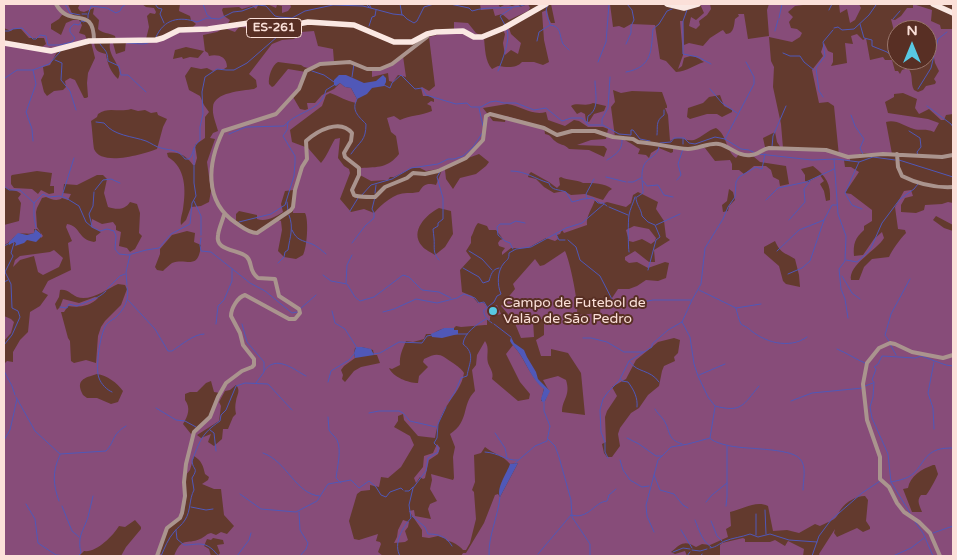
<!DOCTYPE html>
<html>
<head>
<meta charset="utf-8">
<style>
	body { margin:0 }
	#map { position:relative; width:957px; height:560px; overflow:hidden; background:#633a2e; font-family:"Varela Round",sans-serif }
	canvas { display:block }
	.frame { position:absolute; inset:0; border:5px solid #fbe0d9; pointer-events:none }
	.north { position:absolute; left:887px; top:20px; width:50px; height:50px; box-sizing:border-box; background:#582f24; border:1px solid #99766c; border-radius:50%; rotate:0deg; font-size:14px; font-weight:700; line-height:20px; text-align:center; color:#fbe0d9 }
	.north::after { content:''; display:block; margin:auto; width:18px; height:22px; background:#58c9e3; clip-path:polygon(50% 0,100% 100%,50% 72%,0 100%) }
</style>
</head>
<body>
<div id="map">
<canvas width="957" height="560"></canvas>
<div class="frame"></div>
<div class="north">N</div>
</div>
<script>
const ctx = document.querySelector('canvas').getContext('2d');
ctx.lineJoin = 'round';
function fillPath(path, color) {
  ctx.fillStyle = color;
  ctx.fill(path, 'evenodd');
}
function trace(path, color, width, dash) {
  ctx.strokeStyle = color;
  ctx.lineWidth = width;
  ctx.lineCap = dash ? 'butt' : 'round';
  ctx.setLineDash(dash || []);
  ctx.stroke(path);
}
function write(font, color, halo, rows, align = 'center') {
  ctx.font = font + ' "Varela Round",sans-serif';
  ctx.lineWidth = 4;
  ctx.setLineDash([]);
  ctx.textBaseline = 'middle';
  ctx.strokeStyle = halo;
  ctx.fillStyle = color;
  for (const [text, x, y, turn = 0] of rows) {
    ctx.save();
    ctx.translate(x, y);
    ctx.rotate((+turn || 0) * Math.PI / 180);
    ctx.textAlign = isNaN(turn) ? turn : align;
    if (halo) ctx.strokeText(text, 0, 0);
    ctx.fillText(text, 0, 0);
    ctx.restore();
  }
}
const green = new Path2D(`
	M4 4H68L73 16 62 15 59 19 51 24V29L61 35 66 23 73 20H79L82 25 79 33 85 35 87 40 57 50 42 47 46 44 44 38H29L21 29H13L11 31 4 28Z
	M80 4H142L146 7 154 8 156 12 155 14 150 13 147 16 149 27 146 39 116 40 115 36C110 33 101 33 98 29L99 20 93 14 94 8 84 12 80 11 78 8Z
	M180 4H263H259L256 9 252 6 242 9 239 7 223 8 222 10 224 16 230 20 227 25 192 28 196 24 191 20 190 16 179 11Z
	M267 4H290L291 7 288 11 282 13V6L277 5 276 8Z
	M480 4H498L500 7 506 4 512 6 518 4 520 7 528 4 530 8 528 11 509 20 502 14 495 16 493 9 481 10Z
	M551 4H610L613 27 619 26 624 28 631 24 655 25 660 59 666 61 676 72C688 71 694 65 704 62 697 57 693 54 684 58L682 66 678 69 683 55 680 21H683L684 45 689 43 703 46 710 38 721 31 723 30 726 34C734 34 734 25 735 19L739 16 738 14H744L748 39 769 36 767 10 769 4H803V5L795 6 788 12 793 17 789 22 791 28 797 29 802 33 800 37 792 42 769 37 771 61 774 67 773 87 781 124 783 148 833 151 839 156 834 106 828 102 819 103 812 70 823 56 821 52 824 43 828 51 833 53V62L831 66 847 63 845 43 853 44 851 36 857 34 863 40 866 38 870 60 883 57 885 60H892L895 71H898L900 74 902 70 908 68C914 75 910 83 914 90L918 92 923 90 926 86 935 84 936 82 934 79 939 71 935 63 932 48 927 50V30H897V43L891 19 895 20 901 16 907 8H913V4L932 10 931 21 940 25 941 29H953V114L946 115 944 120H941L929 109 919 114 915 108 917 99 903 93 894 94V97L885 102 888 113 928 119 939 123 934 132C925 128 922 131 914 129 904 126 896 119 886 122L892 154 863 153 850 157V161L844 160 845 167H851L859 172 845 193 851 194 872 210V221L864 226V230C855 238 853 244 854 256L863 255 874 239 882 232 884 238C877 250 848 265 851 280H859L864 267 872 259 889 257C892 250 900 239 906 233L905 230 898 229 895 207 904 191 911 190 913 196 905 198 901 205V212L916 213 924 210 925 205 942 204 948 202 953 203V225L936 216 933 220 944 228 953 231V556H820L819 554 835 529 834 533 837 537 857 528 863 532 870 529V527L866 521 868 500 865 496C856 496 846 502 841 509 839 511 839 514 837 516 834 521 825 523 820 526L815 524 799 533 787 530 773 531 768 506C756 500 743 509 730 512L731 526 726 529 728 537 710 545 702 544 696 547C685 540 681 543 671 552L675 554 685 551 687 556H691H461L463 553H466L484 523 495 495 498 494 500 497 518 463 510 464C503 455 493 454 485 447L481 453 474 455 475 482 472 490 474 492 476 519 470 543 466 550H463C460 546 452 541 447 541L446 539 438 536 429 538 422 537V530L409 511 414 510 415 516 431 519 428 509 430 504 437 501 430 489 432 480 431 474 453 480 454 478 453 457 455 447 450 434C470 421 461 405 475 391L472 370 476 365 477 355 485 341C490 348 486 355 488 363 490 369 494 372 492 379L518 401 529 399 530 394 520 382 506 354 513 345C525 358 530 378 544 388L541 401H545L549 391 543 380 558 376 566 380C571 396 562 399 562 412L585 415 581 373 568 353 551 349V356H541L536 340 544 335V319L533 320 534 337 521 338 514 321 501 306 515 289 513 284 535 259 540 266 544 265 565 251C570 261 579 305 577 315L600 313 601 305 607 299 612 298 618 289H629L637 286 646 280 658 281 666 278 669 263 665 262 648 268 637 262 629 263 625 260V257L635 251 649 262H655L654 250 670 240 666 237 664 221 656 209 658 202 638 192 633 195 631 203 626 207 607 202 601 204 595 200C592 209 586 216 587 225L564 233 562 230 560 234 557 235 558 239 555 241 546 238 528 248H511L502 255V252L505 248 499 246 498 243 500 240 503 239 496 230H489L487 226 478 223C474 228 474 232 471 237V243L466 251 471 258 460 270 462 292 472 296 478 303H484L488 308 497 305 501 314 490 317V320H487V325H485L461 327 456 326 454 328C446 328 440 328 433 334H426L424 339 413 342 406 341C403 348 399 356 400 365L392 369 389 368C393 377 408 383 418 383L419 376 428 367 423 362 424 359C439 351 441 355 453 363 458 367 461 368 464 373 462 386 455 393 448 404 441 414 437 426 435 438L418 436 404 420 403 414 398 416V421L394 427 410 436 414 445 401 467 388 478 381 477 379 487 370 485V490L361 491 357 494 349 521 354 539 359 540 378 534 376 541 380 542 381 544 378 552 383 556H218L220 553 217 545 224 544 223 540 213 538 211 540 207 539 204 546 209 549 211 556H174C182 536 186 545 200 539 205 537 206 534 211 533L216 535 221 532 227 534 234 526 224 515 221 489H214L202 484 208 480 209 477 205 474C203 466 202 461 194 456L190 470 185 476 186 500 184 512 168 529 160 553 162 556H121L126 547 141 529V527L135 520 125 527 119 526C113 536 96 553 84 551L79 556H4V390H5L4 387V364L7 361 13 362V352L20 340 28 332 30 312 40 306 48 295 42 292 48 281 71 270 68 243 72 241 66 227 67 224C81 226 77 239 94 242L96 241V236L101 232 91 227 92 219 102 224 113 222 116 226V230L121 232 119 246 127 248 130 252 135 249 142 236 139 233 140 213 137 204 130 202C125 210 117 210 108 207L104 193 107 179 103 175H97L77 185 64 184 63 193 71 194 68 200 62 198C57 202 51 199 46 197L42 198 37 208 36 212 37 227 43 236 41 238V233L37 229H34V233C28 235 22 232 17 235 12 238 10 243 4 245V225L19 221 21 203 18 198 21 194C16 189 10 191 4 187V45L57 52 50 65 43 67 44 74 41 80 44 92 47 96 54 91 63 90 66 87 65 81 70 78 75 80 84 98H86L88 97 87 83 88 73 95 58 91 42H94C95 51 98 52 106 54 107 63 111 73 118 79 125 67 107 57 110 43H113L116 54 125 51 126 41H160L176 33 248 23 254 26 252 28 239 27 235 32 224 28 217 32 203 35 205 51 208 53 209 56C217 54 227 56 227 67L224 69H218L213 71 207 68 201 69 191 67 185 76 189 90 200 96 204 105 209 112 205 117V138L195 145 197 158 195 165H193C187 156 178 151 167 153L168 157C186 168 186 190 183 209 182 215 180 219 181 225L186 220 191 207 201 206 209 202 211 191 207 162 215 139 210 138 213 133 218 131C216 123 212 115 213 107 214 92 242 91 254 89L257 87 256 80 249 74 272 44 282 40 294 39 301 32 314 31 318 46 333 49 334 62 308 68 304 67 301 65 278 62C272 65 268 77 269 84L272 87 274 86 288 69 306 72 293 97 300 109 305 110 308 109 307 103H315L322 95 334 89 340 83 345 87 351 88 357 99 356 103C346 101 339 96 330 93L326 95 322 106 290 130 292 142 308 148 321 163C327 156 330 147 335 139L340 138 338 158 344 166 349 169 350 173 340 199 351 212 364 209 374 213C382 204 394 193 407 193 411 193 414 193 419 192 424 184 427 183 436 185L442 170H445L446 179 453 189 460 178 476 174 486 166 489 162 479 154 438 169 426 171 420 168H412L394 177H390L388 180 371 181 360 175 361 168C378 167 388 168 399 154L396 136 391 132 387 118 394 116 400 120C410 115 421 116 432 111L431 106 427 104 431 101 434 102V99L429 96H423L421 88 422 87 429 91 435 86 429 37C450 31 463 33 484 38 485 48 485 62 492 69L498 66C506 67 516 69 522 62H534L543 65 549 62 544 40 542 12 547 10 549 19 551 23H555ZM186 47 204 51 198 58 190 57 183 59 182 57 173 59 175 50ZM613 90 621 93 632 91 662 92 667 106V108H665L668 115 670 141C681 134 684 142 694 140 702 137 708 130 716 128 728 136 725 150 736 158L739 154 753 156 760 162 786 166 789 184 780 186 779 180 773 177 771 170 766 166H754L744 174 739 170H732V164L730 160 715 161 705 148H673V152L671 153 659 148 651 153 649 158 646 155 638 154 640 149C631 144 626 139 615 137L611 107 615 102ZM720 95 724 106 732 110V112L722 117 717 114H707L690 119 687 117 688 108 703 103 709 97ZM593 103 606 106 604 111 594 114 589 122 586 121 585 114 581 112 577 114 571 106C577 102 586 107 593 103ZM507 104C521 106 532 116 546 112L548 120 565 126 574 120 579 121 588 127H603L608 129 606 139 591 140 577 145 604 146 607 149 604 157 589 150 569 149C565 144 559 145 555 141 551 138 551 135 545 134L544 127 506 116 505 122 493 121 483 108ZM131 109 138 111 145 110 151 113 157 112 158 115 167 119 163 127 157 149C144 154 101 167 94 149 93 144 92 127 91 121L97 117 98 114C109 106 118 113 131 109ZM775 132 777 142 781 148 765 147 763 138ZM813 166C826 176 831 184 830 200L826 201 824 191 820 184 824 181 820 175 808 182 805 181V175L801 169ZM37 171 52 173 50 186H54V193L49 194 41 190 38 194 32 189 14 188 11 184V176L12 175ZM531 172 549 182 557 188 560 185 559 178 561 177C568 181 576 179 583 183 593 183 605 183 612 189L609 191 603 200 585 194 571 195 564 191 554 193 544 187 536 179 528 177 529 174ZM729 189 733 192 735 200 729 206 728 211 723 212 722 205 727 201ZM294 190 293 213H305C309 220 307 248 303 255L296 259 284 257 278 251 282 230 281 221 278 220 255 233 236 223V214L239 211 257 215V219C266 222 275 217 283 212L281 204 285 191ZM439 208 451 211 453 234 445 247 435 255C431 252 425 250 422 246 409 231 427 214 439 208ZM187 231 195 233 194 242 201 245C198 272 187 257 172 263 169 265 166 268 163 271L157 270 155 267 160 254V249L172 235ZM775 241C781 254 784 252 795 259L799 275 800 287 786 284 783 281 779 266 764 253V247ZM118 284 125 285 127 289 121 305 105 321 101 327 98 336 96 363 86 360 74 363 71 361 70 341 68 338 61 312H64L68 306C79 308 90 306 98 298L95 297 79 303 63 299 60 307 57 310 55 304 59 297 60 290C68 289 70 294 77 297 90 302 107 289 118 284ZM674 338 680 340 678 353 674 357 675 361 664 366 662 371 659 386 648 395 639 408 631 413 620 428 618 434 620 446 612 457H607L604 453 602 444 606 442 605 417 607 411 617 396 612 387 626 379 636 360 658 342ZM362 347 373 350 374 355H377L380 363 361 367 354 371 345 382 342 379 343 375 341 370 344 366 355 358 354 353 355 348ZM97 374C107 375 117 383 123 391L118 402 111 404 97 398H87L83 395C75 380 84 378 97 374ZM211 381 214 392 220 393 207 420 191 434 183 424C188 416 191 408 185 400V394L190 392H197L206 383ZM236 385C241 391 237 394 236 401 235 405 235 410 236 414L233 417 228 429H223L222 439 214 446 208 442 211 434 201 438 197 435 219 421 221 406 219 402 225 391 230 390ZM933 465H935L938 474C937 477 928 494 926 495H921C916 501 920 506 922 512H912L903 489 908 488C910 476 922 469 933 465Z
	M700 4H710L711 9 707 15 699 21 700 25 696 29 689 26 691 17 696 20 704 13Z
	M839 4H859L861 8 855 20 850 23 847 9 840 13Z
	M454 22 468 23 476 33 482 36 454 29Z
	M509 28 511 34 521 43 518 54 511 50 505 55 503 43 505 34 503 30Z
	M403 56 406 77 398 75 393 82 389 81 388 73 372 77V69H381Z
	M634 226 649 229 656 238 655 241 651 244 642 239 633 242 629 241 626 230Z
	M54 250 63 258 59 267 43 275 38 272 34 256 20 260 13 267 15 260 20 256 50 252Z
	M4 316 11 319 14 322 11 333 4 341Z
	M437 444 440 448 438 454 429 460 425 478 423 479 420 477 416 483 414 478 423 467 424 456 433 453Z
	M403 520 409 522 408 527 405 531 408 540 405 542 394 543 397 537 398 530Z
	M743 538 745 539V542H770L775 540 785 546 788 541 804 549 803 556H720V545L722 543Z`);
const water = new Path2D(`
	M339 75H346L364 83 376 81 383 75 386 78V82L384 86 372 88 367 94 357 99 351 88 345 87 340 83 336 86 334 85V80Z
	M35 229 40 233 42 236 36 242 27 240 24 243 15 246 16 243 14 242 9 245V242L18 233 27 235 34 233Z
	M444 328H454V330H458V334L442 338 432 337 431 334Z
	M511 337 514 343 524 350 527 357 536 372 538 379 550 391 545 401 542 402 541 399 544 389C531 379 527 363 517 350 514 346 512 345 510 341Z
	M356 347H362L371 349 374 355 355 358 354 353Z
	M518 463 500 497C496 488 507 473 510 464Z`);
const stream = new Path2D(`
	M36 4H50
	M65 4 70 13 80 15
	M155 4 158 8 162 9 160 14 164 23
	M203 4 207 15 211 18
	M366 4 369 7
	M369 4 371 8
	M400 4 402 15
	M450 4 469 8 472 11C490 5 509 11 527 4
	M549 4C543 10 548 17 550 24
	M687 10 683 21V54L698 57 711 64
	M829 10 832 4
	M82 14H87
	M88 18V15L91 6 107 8 116 13 120 11 122 7 126 4
	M779 18 782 4
	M893 19 900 11
	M860 24 864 38 872 40V46L887 52 898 61
	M286 25 287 18
	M505 25 500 16 512 8
	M369 26 372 17 375 16 376 10
	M834 28 838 27 842 30 854 29 869 15 876 5
	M4 31H9L13 29 22 28 33 39H36L40 35 46 36 48 45H59L72 42 75 38 70 32V28L74 24 79 25 82 20 83 22 86 21
	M775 31 778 20
	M156 37C164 19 179 16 197 22L207 18 219 19 233 12 242 11 258 5 266 6 275 16 279 17 292 18 305 11 333 5 363 6 393 14 403 15 407 19 414 23 417 21 424 7 434 4
	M537 41 539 32 550 25C562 26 559 36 563 44 565 46 567 48 569 50
	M127 43 143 44 148 43
	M100 44C106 52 107 50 108 61L119 66 121 75H128L146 92
	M626 44 631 33V26L634 20 632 10 627 4
	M783 53 790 56H800L804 62 814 70
	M55 60 62 63 61 80 70 91 76 110
	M598 62 606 42 609 4
	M312 71 324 75 334 82
	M498 71C502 61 511 39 507 30
	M626 72C653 67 651 50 653 29L659 24 667 11 672 9
	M352 77 354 64
	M5 78 17 70H33L49 64 60 52
	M384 85 390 88 392 83 401 75 415 89 422 88 426 95 456 104 467 103 471 107H481L490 102 496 101 504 103H516L534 110 546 108 562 121 571 118H582L588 125H603L619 134 631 135V130H633L640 139 650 141
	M710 89 722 103 737 113
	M918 89 931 68 938 39 947 32
	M823 97 819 91 816 68 825 56 823 42 833 30
	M927 106 951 124 953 127
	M479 108 483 126
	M851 115 855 126 864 139 860 148 863 154
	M96 122 104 123C114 136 132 136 146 141 151 143 156 147 161 148 172 151 178 149 185 159H189C194 154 192 147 200 140V127L203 114 202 92 205 77 217 69 226 70H234L247 63 285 30
	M587 123 588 116C600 109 595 93 595 81
	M602 124V119L608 108 610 77
	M909 131 920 138 921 147 917 152 918 155
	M229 134 246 127 284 126C298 110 321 112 326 90L334 85
	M657 135C658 127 655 121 664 115V110
	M683 139V144
	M725 139 754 84V77L746 62
	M33 141 32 129 26 112 36 84 33 70
	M660 143 671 142 674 138H684L689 143 695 144 715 137 725 139 741 149 749 150 755 153
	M772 147 773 136 786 106
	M351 154C360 141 366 141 366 124 358 116 351 110 357 99
	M759 154 812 160 836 159 859 162 873 157 895 160
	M834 159 838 214 846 236 845 261 839 269 841 289 845 299 848 318
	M607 160C615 155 623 150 622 140
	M899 160 953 177
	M859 162 845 193 852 205 862 209
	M511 171C526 171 535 179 549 183 551 191 559 189 566 192L572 202 583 199 593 198 598 203H603L607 206
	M606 177 626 182
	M677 180 681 175 678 164 683 149
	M643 181 647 186 658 185 664 195 673 197
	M628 182H633L641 178
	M4 186 9 190H20L34 203
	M95 190 103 180 111 179 120 183
	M375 193 376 185
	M62 196 74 158
	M361 196 371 185 392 179 411 168 438 164 448 159H454L463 156 473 147 483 132
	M636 197C636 205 641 208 642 216L648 222 655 225 660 237 656 240 648 270
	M637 197 643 193C643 184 640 174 644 165 648 157 657 157 659 147
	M587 198 586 194 594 179
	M766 200 778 188 806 182 834 169
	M194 201 201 216V235
	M287 202 288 211
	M609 207 628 215
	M350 211 358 198
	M789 220 805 202 804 189 810 181
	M239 222 271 214 285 205 294 176 295 163V156L283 136 287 130 288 122
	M656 225 680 214
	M92 226 89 214 93 206 94 192
	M36 228 34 216V203L43 194 49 197 59 196 66 198 79 206 86 222 92 227 100 231 107 229 114 231 116 236 115 249 119 254 128 255 146 250 159 248 171 234 190 224 192 203 196 196 194 183V148
	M292 230C297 241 302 240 312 244 317 246 321 250 326 254
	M556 234 559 240H565
	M201 238 200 245 201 251 211 252 250 283 265 291 292 313 297 312
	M568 240 576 247 580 260 600 276 616 307
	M352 243 365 226 374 218V213L372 209 375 197
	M4 246 10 243
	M513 249 510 243 505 241 498 235 497 227 500 224H510L516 221 525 223
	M469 251 482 259 492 270
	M777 251 799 230 824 220
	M629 252C628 247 628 220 629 215 630 209 633 204 635 197
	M439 260C432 252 435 248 434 238 434 235 433 232 433 229L438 226V223L443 219V198L437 177 440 172
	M846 260 857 262 865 255 871 248 882 223 900 199 914 189 918 184
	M278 263 284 257 285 252 288 250C290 236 294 228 289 215
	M463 268 479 277 483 283 489 281C491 275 492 269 499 268
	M788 274 802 268 810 261 824 220 832 205H837
	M323 275 331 281 347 284 355 297 360 301 374 297 403 275 409 277 422 290 439 292 451 298
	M842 276 852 293 860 299
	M4 282 8 280
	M346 283 347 265 352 255
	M127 285 126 272 130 255
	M107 289 120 276 125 274
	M699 290 736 308 761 304
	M128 300 155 329 168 351H172C181 345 194 334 204 334
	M637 303 653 300H691
	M60 307 67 308 69 304 77 306C87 301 97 300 106 291
	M736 308C737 313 739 320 741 324 742 325 747 327 748 328 763 342 789 350 807 337
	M300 309 316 295
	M332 311 335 323 345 329 357 348
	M383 312 394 309 416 299 437 303 457 298 464 294 475 298 479 303 484 302 487 307
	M682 322 690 337 694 364 698 376 708 397 715 406C742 413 743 405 759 386
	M492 323C488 320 483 316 484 310L494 302 497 296 501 294C497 285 497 271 504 263 508 259 509 259 509 253L516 249 531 247 566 228 582 223 604 204
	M216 324 218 306 224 300 232 281V269
	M242 324 247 342 264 362V372L256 383
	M494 324 511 337
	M453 334H467
	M583 338H591L607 342 624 352H643
	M889 341 885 335 891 314 910 279
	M890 344 896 355
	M4 345 12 335 20 317 18 311 12 308 11 284 5 272 13 256 11 253 14 243 12 242
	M837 349C847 353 855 359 865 363
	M373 354 380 353 399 342 422 343 427 336 432 335
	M630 362C637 373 650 369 659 382
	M4 371 12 386 15 395
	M264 371C276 354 293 369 306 376
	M699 375 725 364
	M621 379 622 381 628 382C634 390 638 398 637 407
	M328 382 331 371 349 360 354 354
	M865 386 873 383
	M112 392C107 390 101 384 99 378 95 369 100 334 106 325 108 322 112 320 115 318 124 310 130 299 127 287
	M16 397 35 431 60 454 106 451C116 440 111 435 126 426
	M449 401 455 392 461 378 467 376C469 363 476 354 463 344 464 333 477 324 486 319
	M791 401 812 393 863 388
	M156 408 176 420 185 421 196 427
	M655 409C657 413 660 415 663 419 671 430 666 439 682 444
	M369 413 379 411H399L403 413 410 421 436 427
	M328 417 329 430C331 434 335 436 337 440 342 450 337 468 336 478L341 483
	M934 429 933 408 928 393 934 362
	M210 430 214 433 216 451
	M495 433 505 448 507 458
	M627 438 639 444 656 456H662
	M710 438 715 407
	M548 439 555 446 559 457 571 500 572 517 590 544V556
	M4 440 10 430 17 399
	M485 452C500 453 505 461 518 460
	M263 453C287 461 296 495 320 496
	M608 458 605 452V442L601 432 600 410 603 399 608 392 619 381 629 361 652 347V344L668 330 682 322 692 300 701 284 705 248 723 219 728 207 735 197 736 182 739 177 756 167 762 169 765 154
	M620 460 623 470 630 480 642 487 649 486
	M515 463 535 446 547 441 550 426 544 411V401
	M654 475 660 490 674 494 683 505 688 508
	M891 482C900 480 907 479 914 473 918 469 921 464 924 460 932 449 941 448 953 448
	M405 491H409L413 487
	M240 494 261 509 296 512 317 501 328 484 351 480 359 488 369 481 376 487 381 495 386 497 390 492 401 488 403 490
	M59 501C53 485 52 471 60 455
	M706 502 712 495 727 483
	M26 504 35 519 38 543 56 555 66 556
	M62 506 72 531 79 537
	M726 506 727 497V446
	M191 507 206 510 213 509
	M765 510 766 534
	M299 512 300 530 308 543 306 549 300 556
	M910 513 891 482 888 454 872 418 870 407 873 397 874 382 872 380 876 369 874 367 878 364 882 356 915 358 921 356 946 365 953 366
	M756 514V535
	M571 515C589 520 594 502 607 501L609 495 616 489
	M412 516 425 527 428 534C438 534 446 536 452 546
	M695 520C699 530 702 541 711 547
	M711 521 717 536 722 541
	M915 522 923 533 933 556
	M176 530 177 539 184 545C195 545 203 541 212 549 216 552 215 554 220 556
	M681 530 692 548
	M654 532 647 516 646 505 658 460 671 447 688 444 710 438 712 440C716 442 721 444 726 445 743 450 790 447 800 459 807 466 803 481 803 490
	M933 533 953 526
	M710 548C717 547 720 543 725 541 732 538 742 537 750 534L758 537 770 534 789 540 817 542
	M692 550 700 551 707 549
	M673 552 683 548 690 549
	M538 554 571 515
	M78 556 81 553C77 536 83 532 88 517 90 510 91 503 93 496
	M161 556C165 547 168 539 174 532 177 528 182 525 185 520 191 511 189 499 194 490L192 478C199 467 193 471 192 461 200 441 201 434 220 421L221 415 226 410 236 386 245 383 268 384 292 410
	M237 556 249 540 251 533
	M400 556C393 544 402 528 411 518L409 505 413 488 426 471 428 458 438 452V447L434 443 437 438 438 424 446 407
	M489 556C488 536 498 517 500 497
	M687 556 690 552
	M701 556 702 554
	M812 556 819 536 831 520 862 493 880 481
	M893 556 911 548 924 538`);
const minor = new Path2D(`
	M56 4C70 30 94 3 94 41
	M427 37 392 64 380 69H367L350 62 320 64 306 71 299 89 276 114 223 131C208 162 203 201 236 223 242 227 249 233 257 233L291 210 293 207 295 190 302 167 307 159 306 141C317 131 340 118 352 133L351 141 344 153 345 157 359 168V175L352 190 354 195C356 197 371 197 375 197L385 187 407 178 413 173 425 174 438 171 466 158 483 140 486 116 490 114 544 128 557 135 572 131H595L613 137 633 139 638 142C655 143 672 148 688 149 698 149 710 142 719 144 730 146 738 157 751 155 758 155 762 149 769 148L826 150 848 157 883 154 942 157 953 155
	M897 154 898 167 902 176C918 184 935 188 953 187
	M157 556 167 528 180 518 182 513 185 496 184 482 186 464 194 432 210 417 218 397 226 383 242 371 252 367 254 365V359L243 345 240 333 231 316C231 308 238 297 245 295L289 319H295L300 313 299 309 279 296 275 279 258 278C248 270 253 263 247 257 239 249 215 252 218 235 219 228 222 222 224 215
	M940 556 930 533 919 522 904 512 897 503 889 487 880 479V457L867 420 863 384 867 363 879 348 890 343 895 344 912 352 943 358 953 355`);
const major = new Path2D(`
	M667 4 684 8 698 4
	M933 4 953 13
	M4 43 51 51 89 41 156 40 163 38 179 30 208 29 249 23 278 28 308 22 354 25 394 42H412L427 34 436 32 463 31 474 37H482L504 28 546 4`);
const markers = [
	[493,311,5,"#58c9e3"]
];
const shields = [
	[274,28,55]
];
const shieldNames = [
	["ES-261",274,28]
];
const poiNames = [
	["Campo de Futebol de",503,303],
	["Valão de São Pedro",503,319]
];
fillPath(green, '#874c79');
fillPath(water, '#5058b8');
trace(stream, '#5058b8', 1);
trace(minor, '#aa948e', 4);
trace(major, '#fae8e3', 5.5);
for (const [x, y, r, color] of markers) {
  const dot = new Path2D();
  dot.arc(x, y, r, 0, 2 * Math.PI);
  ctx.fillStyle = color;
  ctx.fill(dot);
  trace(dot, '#582f24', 2);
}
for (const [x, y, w] of shields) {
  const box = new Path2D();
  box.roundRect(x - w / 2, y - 9.5, w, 19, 4);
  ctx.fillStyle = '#582f24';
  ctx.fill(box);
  trace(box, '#fbe0d9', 1);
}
write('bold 12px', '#fbe0d9', null, shieldNames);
write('14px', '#fbe0d9', '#582f24', poiNames, 'left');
</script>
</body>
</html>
